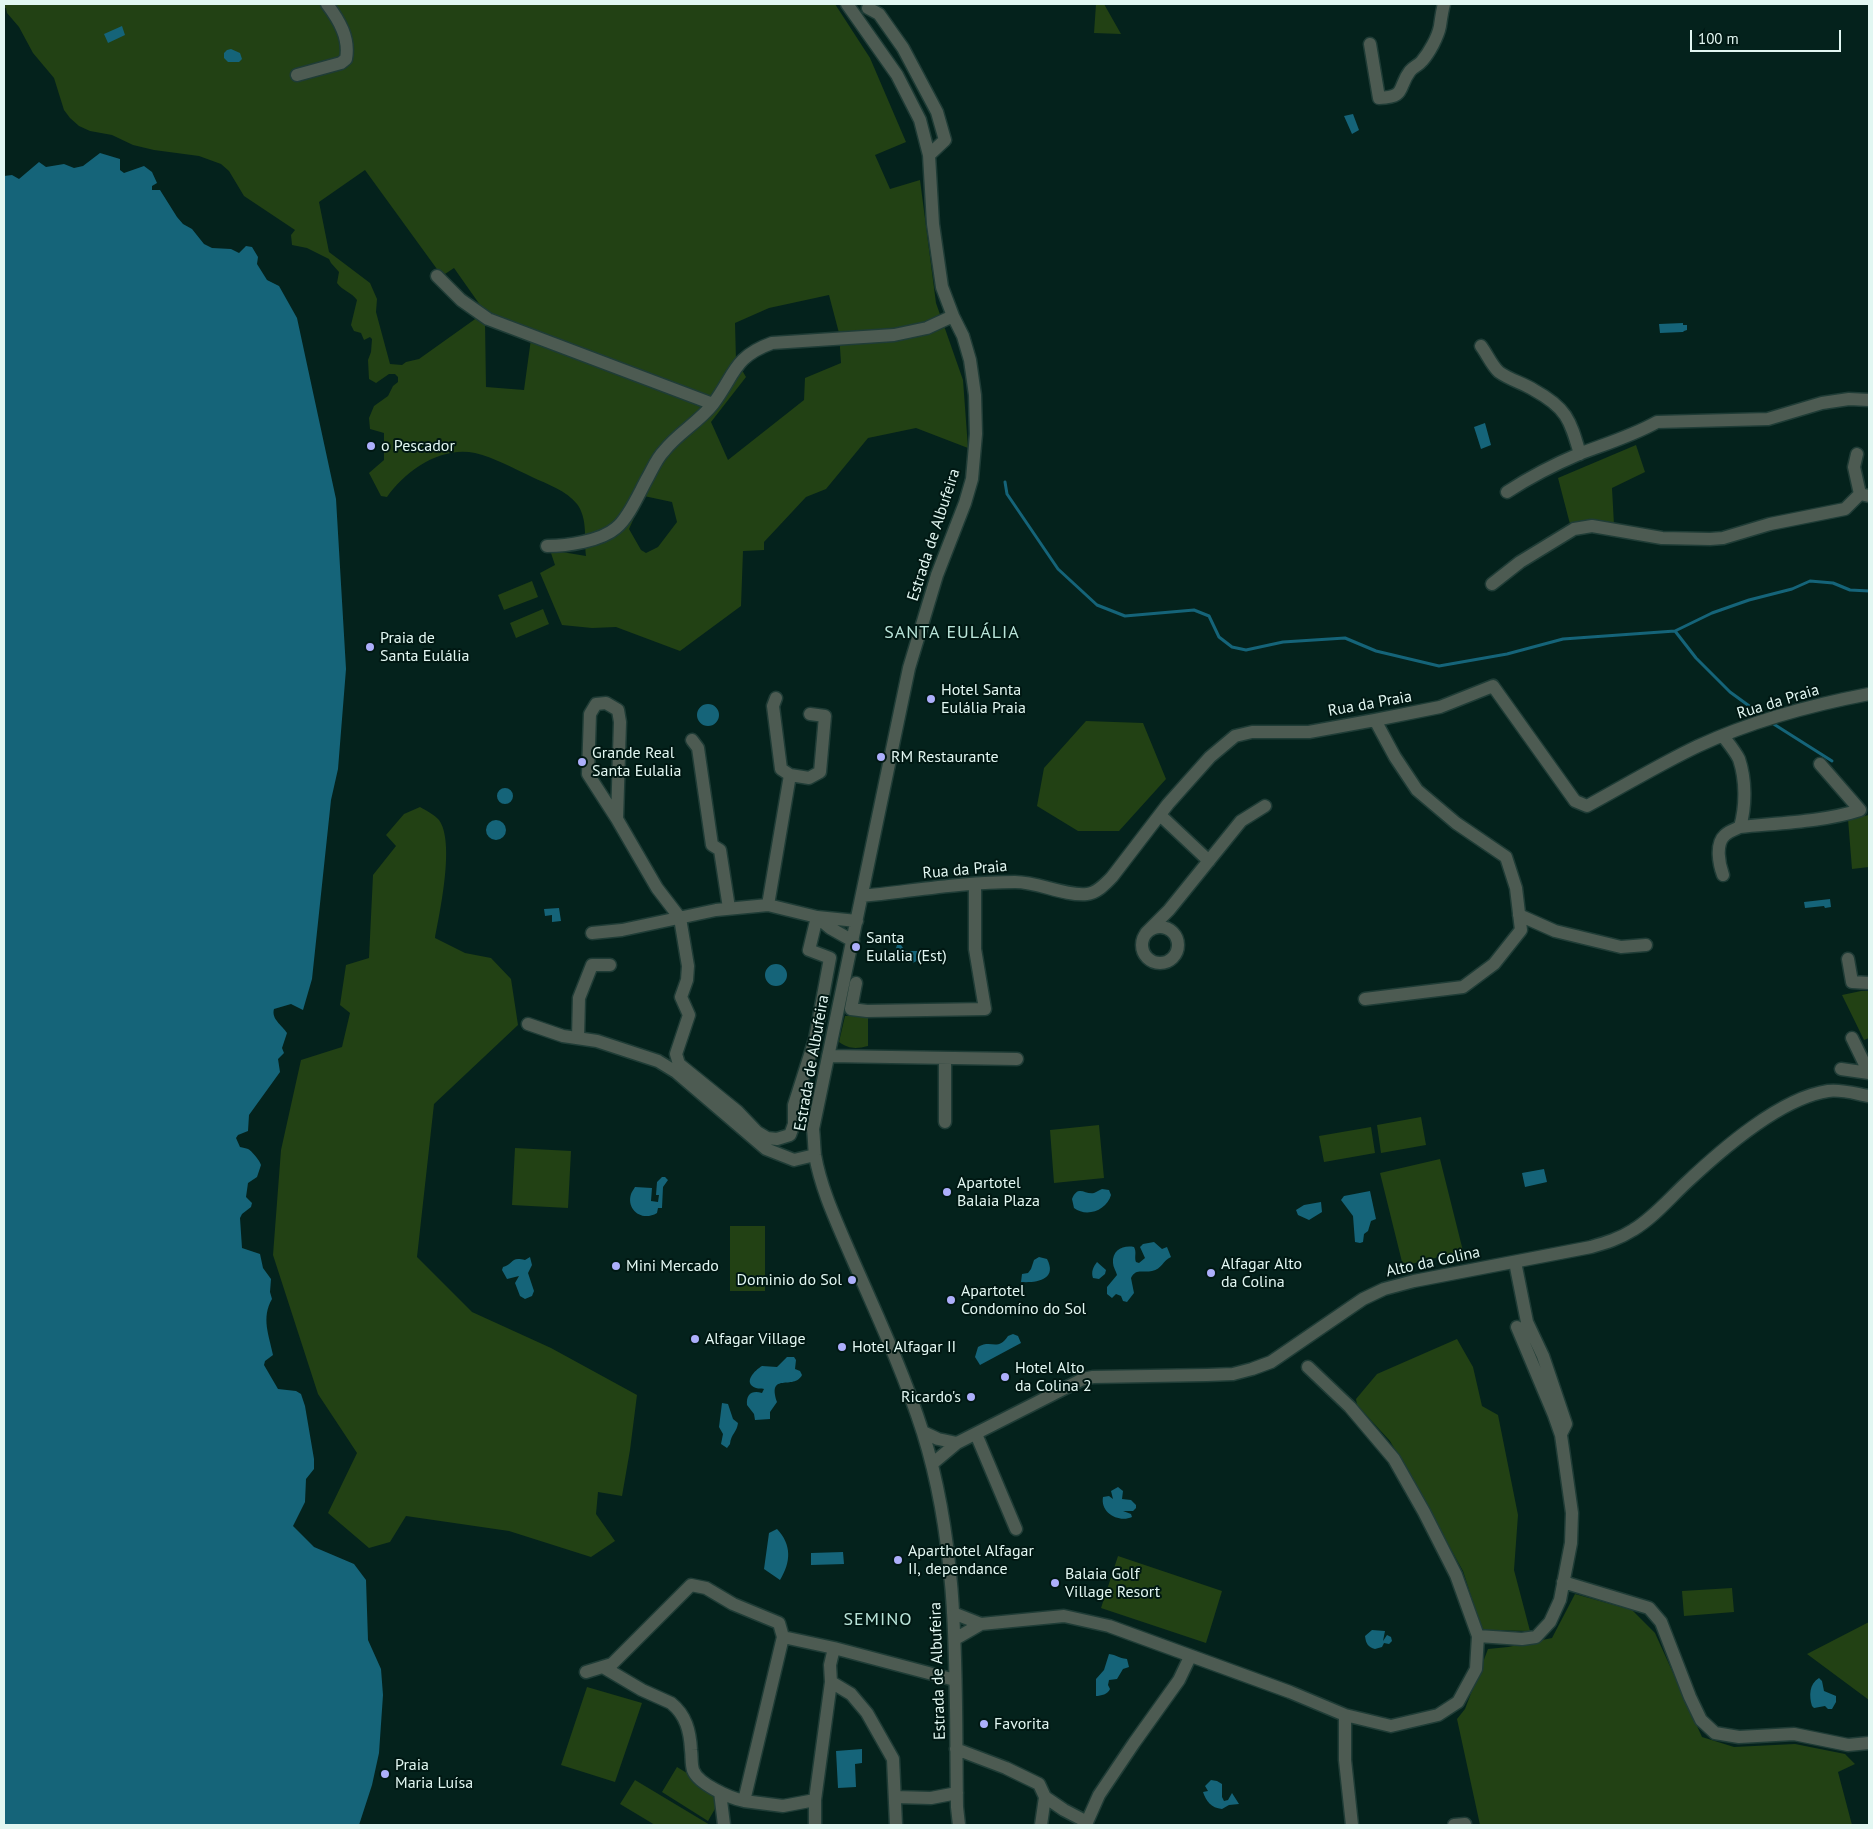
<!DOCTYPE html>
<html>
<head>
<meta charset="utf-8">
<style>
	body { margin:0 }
	#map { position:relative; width:1873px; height:1829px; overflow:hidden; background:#04221c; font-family:"PT Sans",sans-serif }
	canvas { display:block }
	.frame { position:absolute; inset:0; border:5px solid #e2f7f2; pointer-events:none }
	.scale { position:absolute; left:1690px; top:30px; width:151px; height:22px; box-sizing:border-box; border:2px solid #e2f7f2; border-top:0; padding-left:6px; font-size:15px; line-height:18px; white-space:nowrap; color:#e2f7f2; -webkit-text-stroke:4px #001813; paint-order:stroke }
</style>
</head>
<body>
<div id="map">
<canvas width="1873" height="1829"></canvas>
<div class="frame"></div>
<div class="scale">100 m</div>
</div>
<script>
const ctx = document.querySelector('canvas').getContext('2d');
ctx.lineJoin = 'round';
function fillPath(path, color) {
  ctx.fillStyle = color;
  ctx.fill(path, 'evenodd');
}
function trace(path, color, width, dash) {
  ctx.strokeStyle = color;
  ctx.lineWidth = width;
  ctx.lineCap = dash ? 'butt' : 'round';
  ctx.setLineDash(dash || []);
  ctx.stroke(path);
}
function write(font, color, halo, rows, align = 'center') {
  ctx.font = font + ' "PT Sans",sans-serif';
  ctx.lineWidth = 4;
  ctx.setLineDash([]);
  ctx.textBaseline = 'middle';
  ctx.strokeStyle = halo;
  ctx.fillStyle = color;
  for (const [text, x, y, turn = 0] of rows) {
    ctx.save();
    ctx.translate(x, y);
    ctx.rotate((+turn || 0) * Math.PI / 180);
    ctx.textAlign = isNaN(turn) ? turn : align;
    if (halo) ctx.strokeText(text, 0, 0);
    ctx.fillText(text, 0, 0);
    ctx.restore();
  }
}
const green = new Path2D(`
	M4 4H835L870 58 906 142 875 155 890 189 920 180 936 303 963 380 968 448 916 428 868 438 826 489 806 497 764 542V550L743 551 741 606 680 651 616 627 592 628 562 625 540 573 555 565 550 550 586 556C584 539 588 519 577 504 567 491 547 484 532 477 513 468 495 458 475 453 441 446 406 470 387 497L381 496 369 473 384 460V433L370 429 369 418 374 406 388 396 393 386 398 382V377L395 374H389L376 383 369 379 368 360 371 352 372 339 370 337 364 340 361 333 354 331 351 325 357 300C351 292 343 291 337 283L339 272 331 263 329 259 307 248 292 245 291 235 295 230 244 196 229 171 221 164 199 156 154 150 133 145 112 135 90 131 79 126 70 118 64 110 54 78 33 53 19 27 7 13 6 8H4ZM365 170 442 276 454 268 485 312 419 359 406 362 402 365 390 364 376 312 377 299 370 283 329 252 319 202ZM829 295 839 333 841 363 805 378 804 400 728 460 711 422 746 377 736 360 735 323 769 308ZM485 322 531 339 524 390 486 387ZM644 496 672 502 677 522 658 547 646 553 641 550 629 529Z
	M1096 4H1104L1121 34 1094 33Z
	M1636 445 1645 472 1612 488 1614 525 1590 522 1570 524 1558 478Z
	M532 581 538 597 504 610 498 595Z
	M543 609 549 624 516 638 510 623Z
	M1086 721 1143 723 1166 779 1119 831H1078L1037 806 1044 768Z
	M420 807C425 810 435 815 439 820 455 842 440 911 435 938L465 953 491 958 511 979 518 1025 434 1104 417 1257 472 1312 551 1348 637 1395 630 1450 622 1496 598 1492 596 1514 615 1541 591 1557 509 1531 406 1516 390 1542 369 1548 328 1513 357 1453 318 1394 273 1255 281 1150 301 1060 342 1047 350 1013 340 1005 346 965 369 958 373 875 396 846 386 835 404 814Z
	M1869 815V867L1852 869 1848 819Z
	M1861 991H1869V1038L1864 1040 1842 995Z
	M868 1015V1046C856 1049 849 1049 839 1042L845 1016Z
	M1421 1117 1426 1145 1381 1153 1377 1125Z
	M1099 1125 1104 1178 1054 1183 1050 1130Z
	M1371 1127 1375 1153 1324 1162 1319 1136Z
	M515 1148 571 1151 568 1208 512 1205Z
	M1440 1159 1463 1251 1403 1266 1380 1173Z
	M730 1226H765V1291H730Z
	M1457 1339 1473 1367 1482 1406 1498 1415 1518 1515 1514 1570 1530 1631 1482 1630 1463 1571 1423 1499 1390 1441 1357 1405 1356 1399 1377 1374Z
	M1118 1556 1222 1591 1206 1643 1101 1608Z
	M1732 1588 1734 1612 1684 1616 1682 1591Z
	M1575 1594 1632 1610 1655 1633 1702 1737 1734 1747 1795 1744 1845 1754 1855 1764 1838 1772 1852 1825H1480L1457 1719 1465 1709 1488 1649 1508 1647 1552 1638Z
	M1869 1622V1700L1807 1654Z
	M587 1687 642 1703 615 1782 561 1765Z
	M677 1767 723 1795 708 1821 662 1792Z
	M635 1780 710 1825H655L620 1804Z`);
const water = new Path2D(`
	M122 26 125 35 108 43 104 34Z
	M231 49 240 53 242 59 239 62H228L224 58V53L227 50Z
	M1353 114 1359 130 1352 134 1344 116Z
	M100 153 120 159V170L124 173 144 166 152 172 157 183 152 186V190H160L177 217 183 224 192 229 204 244 212 248 231 249 239 253 246 246 252 247 258 257 257 264 267 280 279 286 297 318 336 499 346 669 338 769 331 800 312 979 303 1010 291 1004 274 1009C271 1019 282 1025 287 1033L282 1048 284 1053 278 1059 280 1072 249 1115 248 1131 238 1135 236 1138 240 1147C243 1148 246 1148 248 1149 252 1151 260 1161 261 1165L257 1177 248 1183 246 1197 252 1203 251 1207 242 1214 240 1218 242 1248 260 1254 263 1268 271 1279 270 1292 272 1299C261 1318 269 1335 273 1355L265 1361 264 1365 278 1389 296 1391 301 1394 305 1406 314 1459V1469L306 1479 305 1502 293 1526 314 1547 354 1564 366 1580 368 1640 381 1669 383 1695 379 1753 372 1785 359 1825H4V176L12 175 19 179 39 162 46 167 64 164 74 168 83 166Z
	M1683 323V325H1687V330L1684 331 1683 332 1660 333 1659 324Z
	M1485 423 1491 445 1481 449 1474 427Z
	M697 715a11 11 0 1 1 22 0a11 11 0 1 1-22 0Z
	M497 796a8 8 0 1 1 16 0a8 8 0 1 1-16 0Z
	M486 830a10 10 0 1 1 20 0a10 10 0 1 1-20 0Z
	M1830 899 1831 907 1825 908 1824 906 1805 908 1804 902Z
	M559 908 561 921 552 922V915L545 916 544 909Z
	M897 945H901L905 951H918L920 953C918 965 911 964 901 960L895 951Z
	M765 975a11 11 0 1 1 22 0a11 11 0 1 1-22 0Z
	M1544 1169 1547 1182 1525 1187 1522 1173Z
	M662 1177H665L668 1180 663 1187 662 1208H658L657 1213C642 1222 626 1210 631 1194 632 1191 634 1189 635 1187L652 1188 651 1201 658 1202 659 1195H656L657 1182Z
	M1102 1189 1109 1190 1111 1195C1107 1210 1087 1218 1074 1208L1072 1199C1078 1184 1085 1195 1094 1193 1097 1192 1099 1190 1102 1189Z
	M1370 1191 1376 1219 1371 1221 1368 1231 1364 1234 1363 1242 1360 1243 1355 1242 1353 1216 1341 1200 1344 1196Z
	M1321 1202 1322 1212 1309 1220 1298 1215 1296 1210 1304 1205Z
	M1154 1242 1162 1249 1167 1247 1171 1257C1163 1260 1162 1269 1152 1271 1142 1273 1136 1268 1131 1278L1134 1293 1127 1302 1123 1301 1121 1296 1116 1294 1112 1298 1107 1294V1287L1117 1275C1116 1271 1113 1267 1113 1263 1112 1250 1123 1245 1134 1247 1137 1252 1134 1257 1136 1262L1139 1263 1145 1258 1140 1247 1143 1244Z
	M530 1257 532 1265 528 1273 534 1291 532 1296 525 1299 520 1296 515 1283 519 1276 507 1279 502 1270 503 1267C514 1264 510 1256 525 1260Z
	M1039 1257 1047 1259C1058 1280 1036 1283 1021 1282L1022 1274 1028 1273 1031 1269 1034 1260Z
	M1097 1262 1106 1270 1105 1274 1099 1279 1093 1278C1091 1272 1093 1267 1097 1262Z
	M1013 1334 1018 1336 1021 1343 980 1365 975 1357 978 1347C992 1339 997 1352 1008 1336Z
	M787 1357H794L796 1360 795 1369 800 1371 802 1375C794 1391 767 1371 777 1402L770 1412V1419L755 1420 754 1414 747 1405C746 1394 752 1390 762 1393L764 1389C761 1388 759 1389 756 1388 742 1383 755 1370 762 1366L777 1367Z
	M722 1403 728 1404 733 1419 738 1423C737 1432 731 1434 730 1444L727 1448 721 1444 723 1434 719 1427Z
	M1118 1487 1123 1491 1122 1499 1131 1500 1136 1505V1508L1133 1511H1123L1131 1514 1132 1517C1119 1523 1100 1513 1103 1497L1109 1496 1113 1499 1111 1491Z
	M777 1529C792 1545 791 1562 780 1580L764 1569 769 1533Z
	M843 1552 844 1564 811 1565V1553Z
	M1372 1630 1385 1631 1383 1641 1387 1635 1391 1637 1392 1641 1389 1644 1384 1643 1382 1647 1375 1649C1368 1647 1366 1644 1365 1636Z
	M1109 1654C1117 1655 1118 1658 1127 1659L1129 1667 1123 1669 1117 1679 1109 1680 1108 1685 1110 1689C1108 1694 1101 1696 1096 1696V1679L1104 1670Z
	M1819 1678 1822 1681 1824 1691 1836 1696V1702L1832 1709H1828L1825 1706 1814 1708 1812 1706C1809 1696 1809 1684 1819 1678Z
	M862 1749V1763L855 1764 856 1787 838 1788 836 1751Z
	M1211 1780 1217 1781 1222 1784V1797L1224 1801 1228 1800 1232 1793 1239 1804 1229 1805 1222 1809C1211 1808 1206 1801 1203 1792L1208 1791 1205 1786Z`);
const stream = new Path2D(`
	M1005 482 1007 494 1058 569 1097 605 1125 616 1194 610 1209 616 1219 637 1232 647 1246 650 1283 642 1345 638 1376 651 1439 666 1507 654 1563 639 1675 631 1696 658 1730 692 1763 716
	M1675 631 1712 613 1749 600 1792 589 1810 581 1833 583 1850 590 1869 591
	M1772 723 1832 761`);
const minor = new Path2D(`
	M847 4 897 75 920 120 929 155 933 224 942 287 953 316 963 336 970 360 975 395 976 434 972 479 965 503 937 575 909 668 813 1129C814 1137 814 1146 815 1155 821 1190 838 1225 852 1258 877 1315 904 1373 923 1433 961 1554 955 1682 957 1807L959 1825
	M868 8 879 14 903 48 937 112 945 140 929 155
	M1370 44 1379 98C1407 97 1397 88 1410 71 1413 67 1419 65 1422 61 1429 53 1438 37 1440 26 1441 19 1442 11 1444 4
	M297 75 341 63 346 59C350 38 339 20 327 4
	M437 276 461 300 488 319 713 404
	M1481 346C1487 354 1492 366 1499 372 1510 380 1523 383 1534 390 1567 408 1570 420 1580 454
	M1857 454 1854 467 1860 494
	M1507 492C1530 477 1553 465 1579 454 1605 444 1632 436 1657 422L1768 419 1822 403 1849 399 1869 400
	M547 546C567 546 601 541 616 528 629 518 640 491 648 477 653 468 657 458 664 451 678 433 699 422 713 404 735 375 733 357 772 343L894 335 927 328 953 316
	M1492 584 1520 562 1574 529 1592 526 1662 538 1710 539 1723 538 1770 524 1845 509 1860 494 1869 496
	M1723 736C1729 744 1735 751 1739 759 1746 780 1746 806 1740 827 1779 823 1823 822 1860 810L1820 764
	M692 740 698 748 712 845 720 850 729 908
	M790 775 809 778 820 772 825 716 810 714
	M1160 815 1209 861
	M617 819 620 722 618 710 606 703 596 704 590 714 588 774 617 819 657 888 680 918 688 966 687 980 681 997 689 1015 676 1054 679 1064 737 1111 757 1132 767 1138 777 1139 790 1135 794 1124V1105L815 1039 830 958 809 950 817 917
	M1723 875C1719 864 1715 844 1725 835 1729 831 1736 829 1740 827
	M862 896C912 891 964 882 1015 882 1039 882 1063 896 1087 894 1097 893 1105 884 1112 877L1168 804 1210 757 1235 736 1252 732H1309L1375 720 1440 707 1493 686 1575 801 1587 806C1624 786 1660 764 1698 746 1752 721 1811 705 1869 694
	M768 905 790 775 781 769 773 706 776 698
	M1519 915 1555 931 1621 947 1646 945
	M817 917 830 928 853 941
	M1142 945a18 18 0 1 1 36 0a18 18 0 1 1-36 0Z
	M592 933 622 930 716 910 768 905 817 917 857 921
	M1146 933 1169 910 1241 821 1265 806
	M1848 959 1852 982 1869 983
	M856 983 851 1009 867 1011 985 1009 975 949V884
	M1365 999 1463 987 1494 964 1521 930 1516 888 1506 857 1456 823 1417 790 1395 757 1375 720
	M528 1024 563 1036 597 1041 658 1061 676 1072 766 1149 794 1160 815 1155
	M578 1038 579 998 592 965H610
	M1852 1038 1869 1073
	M828 1056 1017 1059
	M945 1059V1122
	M1841 1069 1869 1073
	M1515 1262 1527 1322 1543 1356 1566 1424 1561 1434
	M923 1432 938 1439 957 1443
	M976 1434 1016 1529
	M932 1464 957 1443 1083 1379 1093 1377 1207 1375 1233 1374 1252 1369 1271 1362 1363 1299 1384 1289 1414 1281 1591 1247C1605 1243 1619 1239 1633 1230 1653 1218 1669 1199 1686 1183 1721 1150 1780 1098 1828 1091 1841 1089 1857 1094 1869 1096
	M1563 1582 1649 1608 1661 1622 1690 1697 1701 1720 1715 1733 1739 1737 1794 1734 1848 1745 1869 1743
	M953 1613 981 1624 1064 1616 1109 1626 1290 1692 1345 1715 1391 1726 1438 1715 1458 1702 1476 1669 1478 1636 1456 1575 1424 1512 1394 1459 1350 1407 1308 1367
	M1478 1636 1522 1639 1536 1637 1550 1622 1560 1600 1571 1543 1572 1513 1561 1435 1554 1415 1517 1327
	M783 1637 834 1648 955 1680
	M955 1639 981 1624
	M603 1667 642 1690 671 1703C686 1715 690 1731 691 1750 692 1757 691 1763 693 1770 698 1784 730 1798 744 1801
	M586 1672 612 1664 691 1585 706 1588 733 1604 779 1623 783 1637 744 1801 783 1806 815 1800
	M831 1682 851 1694 867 1713 893 1759 896 1825
	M1345 1715V1760L1352 1825
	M956 1749 1006 1768 1039 1784 1045 1797 1041 1825
	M720 1792 724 1825
	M895 1797 931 1798 957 1793
	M1045 1797 1064 1810 1087 1822 1099 1795 1134 1743 1179 1680 1190 1657
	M815 1825V1800L831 1682 830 1665 834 1648
	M1454 1825 1465 1824`);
const markers = [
	[371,446,5,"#adaffb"],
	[370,647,5,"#adaffb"],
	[931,699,5,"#adaffb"],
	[881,757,5,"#adaffb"],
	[582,762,5,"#adaffb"],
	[856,947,5,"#adaffb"],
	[947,1192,5,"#adaffb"],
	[616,1266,5,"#adaffb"],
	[1211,1273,5,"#adaffb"],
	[852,1280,5,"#adaffb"],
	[951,1300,5,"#adaffb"],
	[695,1339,5,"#adaffb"],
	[842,1347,5,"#adaffb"],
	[1005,1377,5,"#adaffb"],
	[971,1397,5,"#adaffb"],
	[898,1560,5,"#adaffb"],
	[1055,1583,5,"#adaffb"],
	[984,1724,5,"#adaffb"],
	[385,1774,5,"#adaffb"]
];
const poiNames = [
	["o Pescador",381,446],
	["Praia de",380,638],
	["Santa Eulália",380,656],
	["Hotel Santa",941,690],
	["Eulália Praia",941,708],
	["Grande Real",592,753],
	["Santa Eulalia",592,771],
	["RM Restaurante",891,757],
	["Santa",866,938],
	["Eulalia (Est)",866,956],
	["Apartotel",957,1183],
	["Balaia Plaza",957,1201],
	["Alfagar Alto",1221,1264],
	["da Colina",1221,1282],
	["Mini Mercado",626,1266],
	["Dominio do Sol",842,1280,"right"],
	["Apartotel",961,1291],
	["Condomíno do Sol",961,1309],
	["Alfagar Village",705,1339],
	["Hotel Alfagar II",852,1347],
	["Hotel Alto",1015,1368],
	["da Colina 2",1015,1386],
	["Ricardo's",961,1397,"right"],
	["Aparthotel Alfagar",908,1551],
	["II, dependance",908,1569],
	["Balaia Golf",1065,1574],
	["Village Resort",1065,1592],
	["Favorita",994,1724],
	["Praia",395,1765],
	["Maria Luísa",395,1783]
];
const streetNames = [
	["Estrada de Albufeira",934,535,-72],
	["Rua da Praia",1778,702,-17],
	["Rua da Praia",1370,704,-10],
	["Rua da Praia",965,870,-5],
	["Estrada de Albufeira",812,1063,-80],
	["Alto da Colina",1433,1262,-12],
	["Estrada de Albufeira",938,1671,-92]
];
const neighbourhoodNames = [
	["SANTA EULÁLIA",952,633],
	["SEMINO",878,1620]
];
fillPath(green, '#224114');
fillPath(water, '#156479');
trace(stream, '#156479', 3);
trace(minor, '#1f3c36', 15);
trace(minor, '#4d5b52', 12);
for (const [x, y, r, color] of markers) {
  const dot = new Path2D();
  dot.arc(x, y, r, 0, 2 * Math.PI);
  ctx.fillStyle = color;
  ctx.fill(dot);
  trace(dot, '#001813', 2);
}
write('16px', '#e2f7f2', '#001813', poiNames, 'left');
write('16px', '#e2f7f2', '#001813', streetNames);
ctx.letterSpacing = '1px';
write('18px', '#bae5da', '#001813', neighbourhoodNames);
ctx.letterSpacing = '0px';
</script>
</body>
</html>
